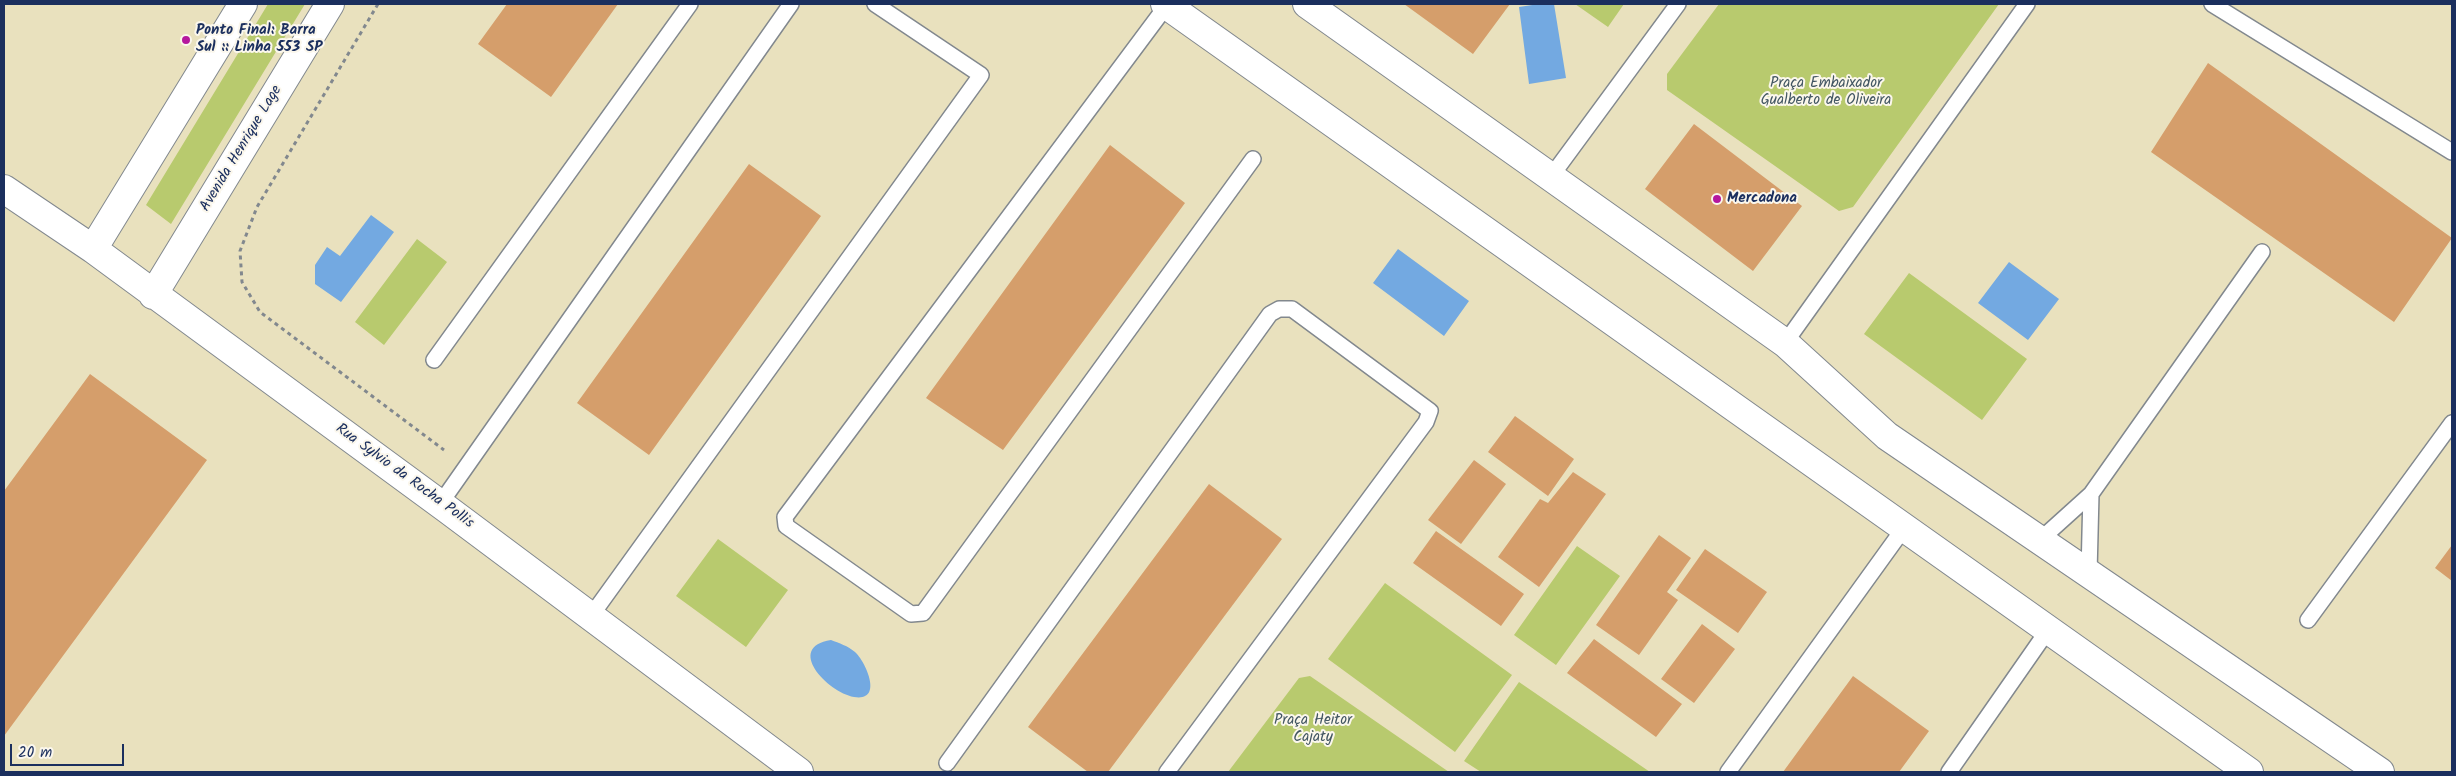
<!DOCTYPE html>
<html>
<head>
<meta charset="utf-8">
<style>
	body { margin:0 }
	#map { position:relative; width:2456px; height:776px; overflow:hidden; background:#e9e1be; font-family:Kalam,sans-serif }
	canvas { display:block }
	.frame { position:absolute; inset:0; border:5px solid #1b2f5e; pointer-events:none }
	.scale { position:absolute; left:10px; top:744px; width:114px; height:22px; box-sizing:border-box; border:2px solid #1b2f5e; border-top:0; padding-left:6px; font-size:15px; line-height:18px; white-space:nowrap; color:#1b2f5e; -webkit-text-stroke:4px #fbf7ec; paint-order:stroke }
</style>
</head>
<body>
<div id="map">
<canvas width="2456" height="776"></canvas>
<div class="frame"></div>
<div class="scale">20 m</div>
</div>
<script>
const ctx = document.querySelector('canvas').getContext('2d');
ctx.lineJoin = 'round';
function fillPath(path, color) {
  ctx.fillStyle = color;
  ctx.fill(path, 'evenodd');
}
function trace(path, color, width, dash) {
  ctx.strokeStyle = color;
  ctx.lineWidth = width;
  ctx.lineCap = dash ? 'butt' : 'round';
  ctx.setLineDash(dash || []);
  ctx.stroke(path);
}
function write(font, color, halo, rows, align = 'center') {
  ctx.font = font + ' Kalam,sans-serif';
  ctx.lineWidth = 4;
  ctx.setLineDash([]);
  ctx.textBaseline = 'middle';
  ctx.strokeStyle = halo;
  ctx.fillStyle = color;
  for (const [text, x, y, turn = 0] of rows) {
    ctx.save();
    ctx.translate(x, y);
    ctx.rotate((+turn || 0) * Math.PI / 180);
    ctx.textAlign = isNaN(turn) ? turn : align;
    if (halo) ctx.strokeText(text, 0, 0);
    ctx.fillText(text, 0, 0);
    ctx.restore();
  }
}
const green = new Path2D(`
	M268 4H305L171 224 146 205Z
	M1575 4H1624L1608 27Z
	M1719 4H1999L1853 207 1839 211 1667 90V74Z
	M417 239 447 262 384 345 355 322Z
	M1909 273 2027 359 1982 420 1864 334Z
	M718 539 788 590 746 647 676 596Z
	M1577 546 1620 576 1556 665 1514 635Z
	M1385 583 1512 675 1455 752 1328 659Z
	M1310 676 1449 772H1228L1299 678Z
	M1519 682 1650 772H1481L1464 761Z`);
const water = new Path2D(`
	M1539 4H1554L1566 78 1529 84 1519 7Z
	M371 215 394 232 341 302 315 284V265L327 247 340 256Z
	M1398 249 1469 301 1444 336 1373 283Z
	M2009 262 2059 299 2028 340 1978 303Z
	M831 640C839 643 848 646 855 652 866 662 884 702 854 697 827 692 785 647 831 640Z`);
const building = new Path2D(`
	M507 4H618L551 97 478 44Z
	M1404 4H1510L1473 54Z
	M2208 63 2452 238 2394 322 2151 152Z
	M1694 124 1802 206 1753 271 1645 189Z
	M1110 145 1185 203 1003 450 926 398Z
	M749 164 821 216 649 455 577 403Z
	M90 374 207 460 4 736V491Z
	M1515 416 1574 459 1548 496 1488 452Z
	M1474 460 1506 484 1461 544 1428 520Z
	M1573 472 1606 494 1539 587 1498 557 1540 499 1548 503Z
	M1209 484 1282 539 1108 772H1088L1028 727Z
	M1436 531 1524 594 1501 626 1413 563Z
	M1659 535 1691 558 1667 592 1678 600 1639 655 1596 625Z
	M2452 545V581L2435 568Z
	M1705 549 1767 592 1738 633 1676 590Z
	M1702 624 1735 649 1694 703 1661 679Z
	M1594 639 1682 704 1656 737 1567 673Z
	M1853 676 1929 731 1899 772H1783Z`);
const path = new Path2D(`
	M378 4 257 207 240 251 242 282 260 312 444 450`);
const lane = new Path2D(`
	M2212 4 2452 152
	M1167 5 785 517 786 526 911 614 923 613 1253 159
	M1550 178 1678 4
	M1785 343 2027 4
	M434 360 690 4
	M2091 494 2262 252
	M440 504 791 4
	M2040 540 2091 494 2089 573
	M591 616 981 75 875 4
	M2308 620 2452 423
	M947 763 1270 314 1279 309H1292L1430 411 1426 422 1167 772
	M1728 772 1904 528
	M1949 772 2048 630`);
const street = new Path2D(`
	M1165 4 2249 772
	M1307 4 1785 343 1887 436 2380 772
	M4 189 93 249 447 509 799 772
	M93 249 243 4
	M153 295 330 4`);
const markers = [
	[186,40,5,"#b5179e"],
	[1717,199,5,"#b5179e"]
];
const poiNames = [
	["Ponto Final: Barra",196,31],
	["Sul :: Linha 553 SP",196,48],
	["Mercadona",1727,199]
];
const parkNames = [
	["Praça Embaixador",1826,84],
	["Gualberto de Oliveira",1826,101],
	["Praça Heitor",1313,721],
	["Cajaty",1313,738]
];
const streetNames = [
	["Avenida Henrique Lage",242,149,-59],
	["Rua Sylvio da Rocha Pollis",404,477,36]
];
fillPath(green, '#b8ca6e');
fillPath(water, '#73a9e1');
fillPath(building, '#d59e6b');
trace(lane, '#82888e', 18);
trace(street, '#82888e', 30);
trace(path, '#82888e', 3, [4, 4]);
trace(lane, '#fff', 15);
trace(street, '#fff', 28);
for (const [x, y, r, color] of markers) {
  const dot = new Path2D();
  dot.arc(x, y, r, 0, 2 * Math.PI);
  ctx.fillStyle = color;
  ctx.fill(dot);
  trace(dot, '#fbf7ec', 2);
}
write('bold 15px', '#1b2f5e', '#fbf7ec', poiNames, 'left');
write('15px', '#425662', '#fbf7ec', parkNames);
write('15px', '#1b2f5e', '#fbf7ec', streetNames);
</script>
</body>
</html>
